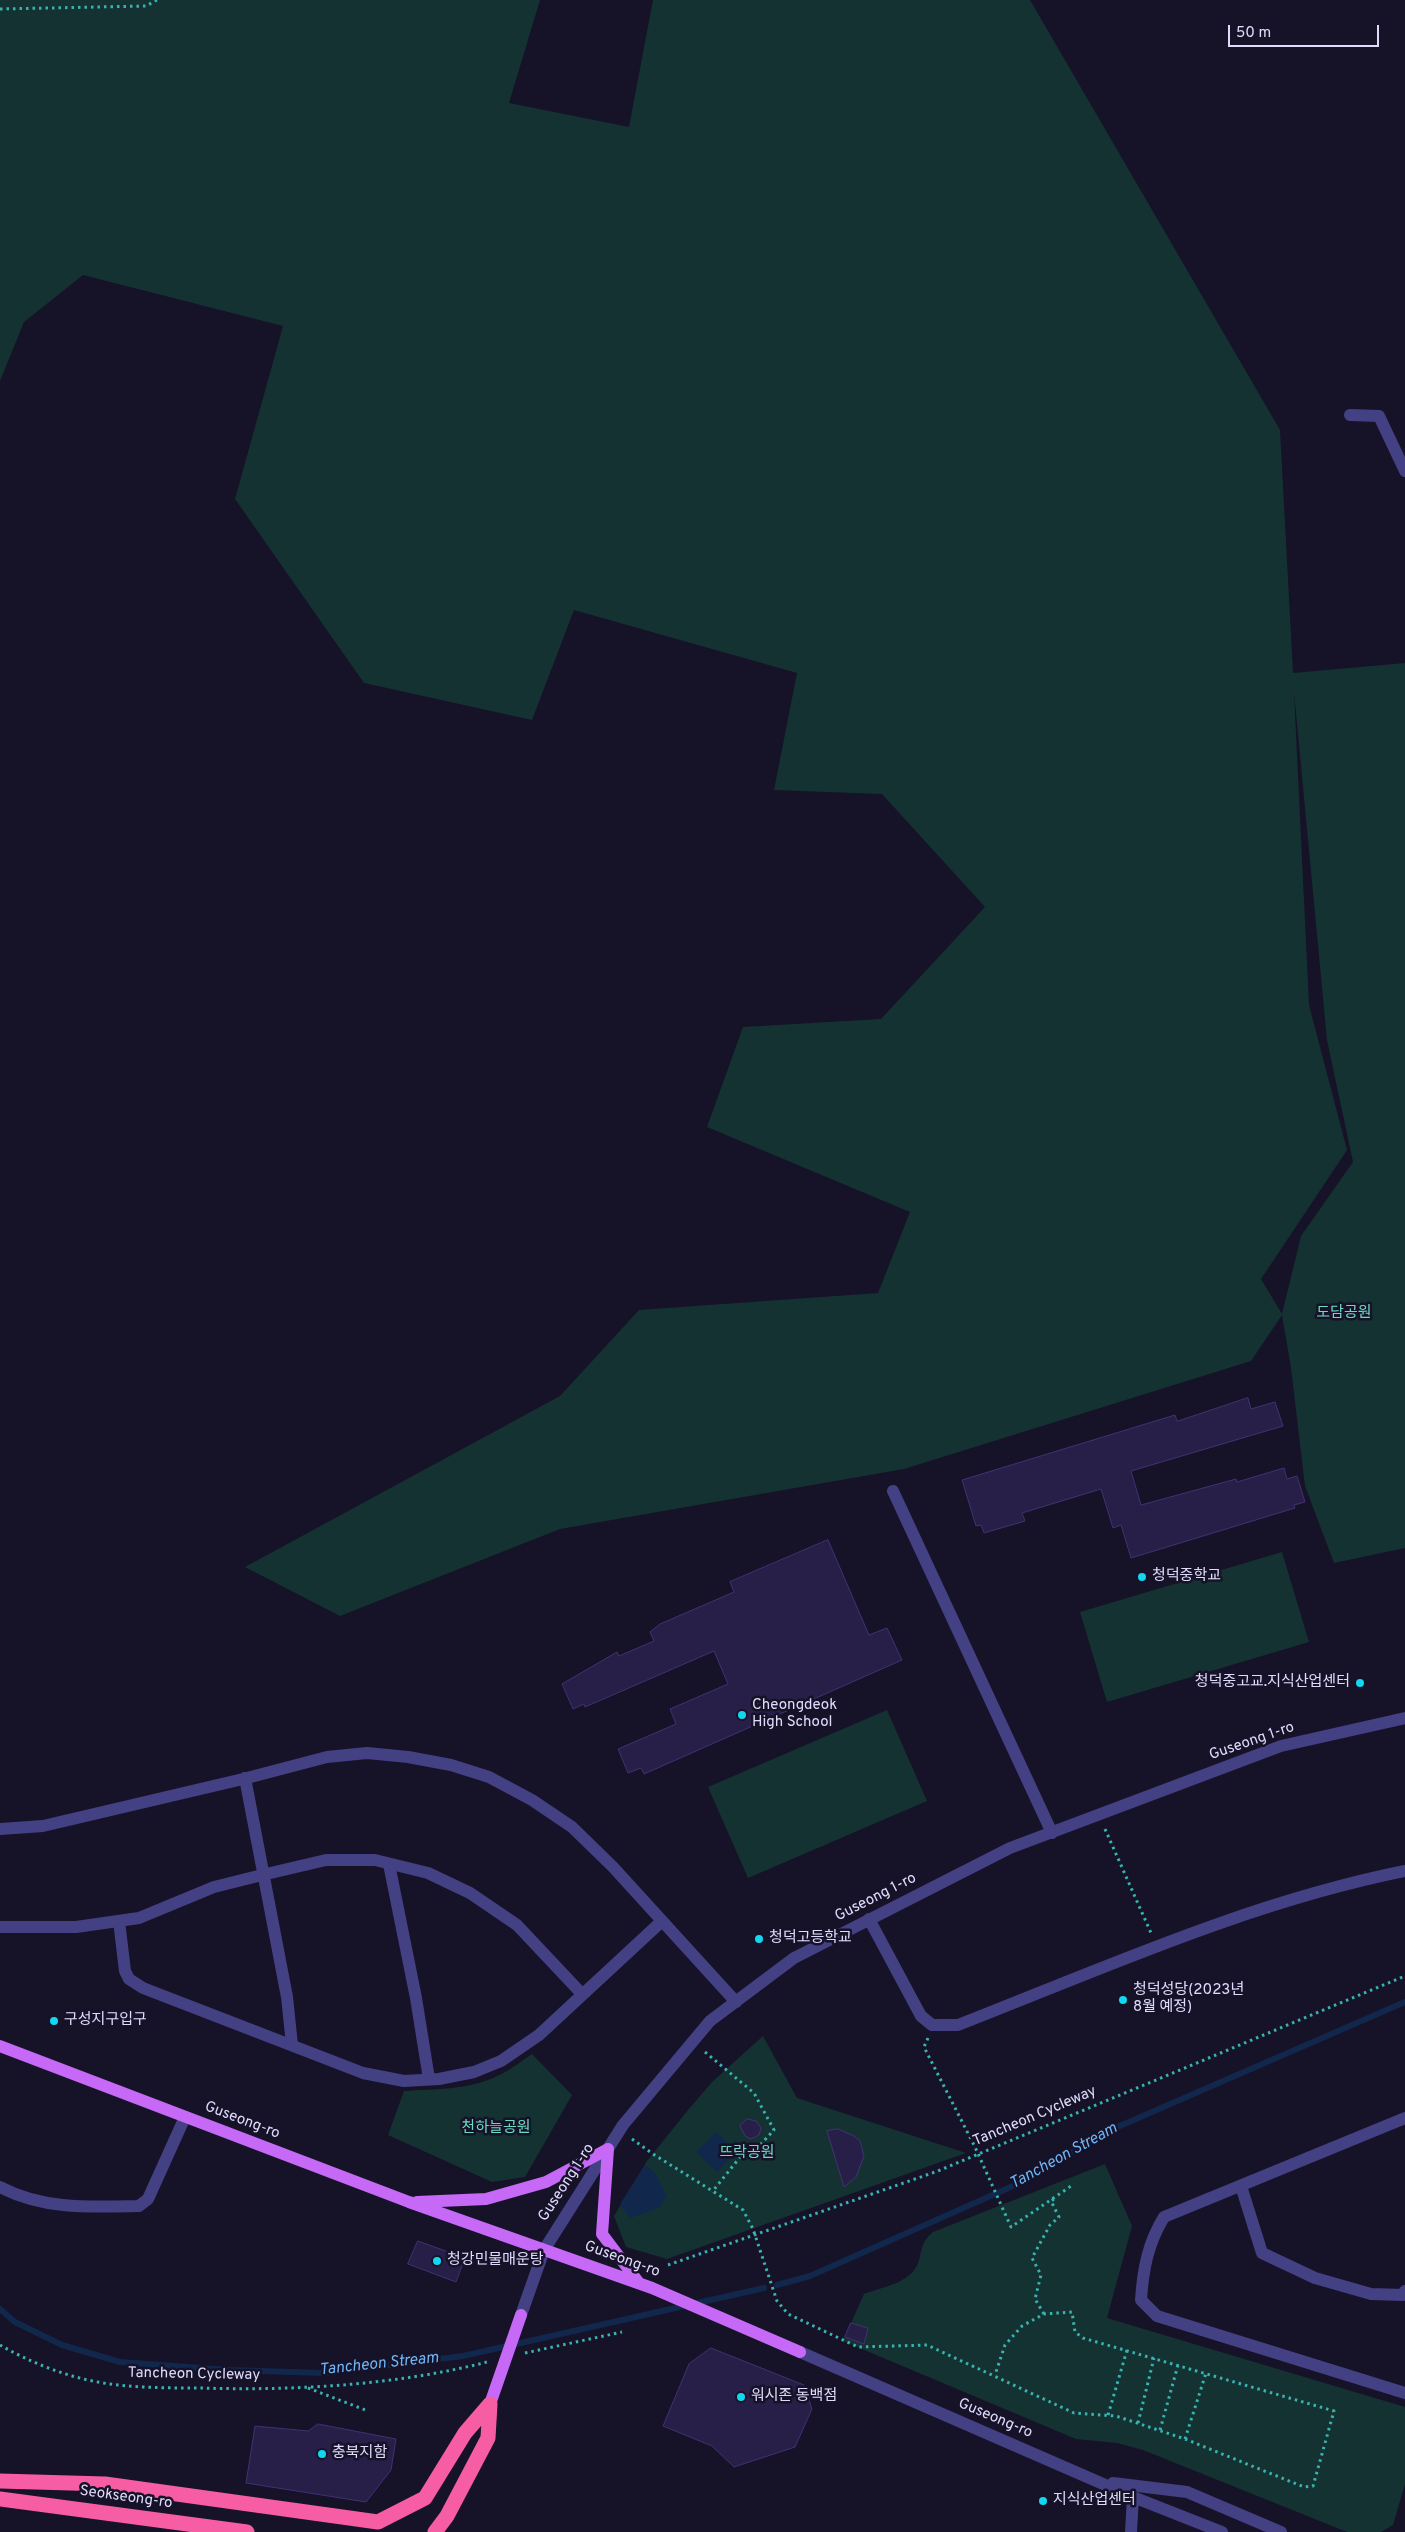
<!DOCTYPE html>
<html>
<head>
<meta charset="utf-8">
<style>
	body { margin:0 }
	#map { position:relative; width:1405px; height:2532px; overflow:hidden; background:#161228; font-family:Overpass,sans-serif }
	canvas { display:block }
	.scale { position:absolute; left:1228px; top:25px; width:151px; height:22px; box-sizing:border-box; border:2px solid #e0dbfd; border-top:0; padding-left:6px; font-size:15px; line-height:18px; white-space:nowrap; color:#e0dbfd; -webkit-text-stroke:4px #161228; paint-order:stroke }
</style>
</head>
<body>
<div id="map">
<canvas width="1405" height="2532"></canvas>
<div class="scale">50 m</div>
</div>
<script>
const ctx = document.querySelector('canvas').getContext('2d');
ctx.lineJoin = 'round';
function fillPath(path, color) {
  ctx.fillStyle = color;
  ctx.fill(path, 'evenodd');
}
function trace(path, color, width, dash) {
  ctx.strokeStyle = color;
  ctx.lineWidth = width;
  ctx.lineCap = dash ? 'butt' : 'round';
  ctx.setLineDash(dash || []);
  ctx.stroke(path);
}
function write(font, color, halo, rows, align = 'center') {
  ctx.font = font + ' Overpass,"Noto Sans KR",sans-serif';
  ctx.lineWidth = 5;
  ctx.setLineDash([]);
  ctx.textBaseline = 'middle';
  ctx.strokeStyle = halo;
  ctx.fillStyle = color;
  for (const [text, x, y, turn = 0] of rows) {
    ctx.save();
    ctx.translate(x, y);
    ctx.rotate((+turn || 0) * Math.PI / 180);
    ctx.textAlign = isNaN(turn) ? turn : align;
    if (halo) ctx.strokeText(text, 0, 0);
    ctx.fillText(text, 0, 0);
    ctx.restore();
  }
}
const green = new Path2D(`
	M0 0H540L509 103 629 127 653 0H1030L1280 430 1293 673 1405 663V1548L1334 1563 1305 1486 1291 1368 1282 1315 1251 1361 904 1469 560 1529 340 1616 245 1567 560 1396 639 1310 878 1293 910 1212 707 1127 743 1027 881 1019 985 907 882 794 774 790 797 673 574 610 532 720 364 683 235 499 283 326 83 275 24 322 0 381ZM1294 692 1327 1040 1353 1162 1301 1236 1282 1314 1261 1279 1347 1150 1309 1005Z
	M1282 1552 1309 1642 1107 1702 1080 1612Z
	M887 1710 927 1801 748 1878 708 1787Z
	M763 2036 797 2098 966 2153 667 2259 626 2247 614 2216 647 2161 688 2110 712 2082Z
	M532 2054 572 2095 525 2177 492 2182 388 2135 404 2091C435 2089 471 2090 499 2075 511 2070 521 2061 532 2054Z
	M1105 2164 1132 2226 1107 2318 1405 2407V2484L1393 2525 1381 2532H1347L1143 2450 1117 2443 1076 2439 843 2341 864 2294C882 2287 911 2283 918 2263 923 2249 920 2243 933 2232Z`);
const water = new Path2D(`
	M716 2132 737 2152 717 2172 696 2152Z
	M645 2165 655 2173 667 2196 659 2208 630 2218 620 2204Z`);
const stream = new Path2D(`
	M777 2285 810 2276 1031 2178 1099 2135 1405 2002
	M0 2309 15 2322 62 2345 120 2362 228 2370 324 2373 463 2356 764 2288`);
const building = new Path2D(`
	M1248 1398 1251 1409 1275 1402 1283 1426 1131 1471 1141 1505 1236 1479 1237 1482 1284 1468 1287 1479 1297 1476 1305 1502 1294 1505 1295 1508 1131 1558 1121 1525 1113 1528 1101 1489 1022 1513 1025 1521 984 1533 981 1525 976 1526 962 1480 1175 1415 1177 1421Z
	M828 1540 869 1635 887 1628 902 1660 644 1774 641 1768 628 1773 618 1749 676 1724 670 1709 728 1684 714 1651 585 1707 584 1704 573 1709 562 1684 617 1652 619 1656 654 1641 650 1632 660 1624 734 1592 730 1582Z
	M747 2119 756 2121 761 2128 759 2135 751 2139 745 2136 740 2126Z
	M838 2129 854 2136 860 2141 864 2156 856 2177 844 2187 827 2131Z
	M418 2241 465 2258 456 2282 408 2264Z
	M851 2323 868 2328 864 2344 845 2337Z
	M711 2348 804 2385 812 2409 795 2447 734 2467 712 2446 663 2426 689 2364Z
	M318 2424 396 2439 391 2470 366 2502 246 2483 255 2426 308 2431Z`);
const path = new Path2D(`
	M0 9 146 6 157 0
	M1105 1829 1151 1933
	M928 2038 924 2047 975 2147 1011 2227 1074 2184
	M705 2052 754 2093 774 2130 761 2144 745 2151 712 2192
	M632 2139 653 2154 743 2210 753 2229 777 2301 788 2314 858 2347 927 2345 1074 2413 1116 2416 1185 2439 1304 2487 1313 2486 1334 2411 1083 2338 1075 2332 1072 2312 1044 2314 1022 2326 1005 2345 995 2375
	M668 2265 938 2171 1405 1976
	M1044 2314 1035 2299 1041 2275 1032 2258 1050 2225 1059 2217 1051 2201 1054 2199
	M0 2345C33 2364 72 2379 110 2384 140 2388 171 2388 201 2388 293 2391 398 2385 487 2362
	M525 2353 622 2332
	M308 2388 368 2411
	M1108 2415 1127 2350
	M1138 2423 1154 2358
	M1160 2430 1178 2365
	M1185 2439 1206 2373`);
const minor = new Path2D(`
	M1350 415 1379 416 1405 471
	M893 1491 1052 1833
	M245 1778 287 1997 292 2045
	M0 1829 43 1826 243 1779 327 1757 367 1753 408 1757 451 1765 489 1777 532 1800 572 1827 613 1867 736 2002
	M389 1864 416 1998 429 2079
	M869 1919 921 2016 932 2025H958C1104 1968 1250 1902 1405 1871
	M119 1921 125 1971 129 1979 143 1988 363 2073 404 2081 439 2079 474 2072 501 2061 539 2035 662 1921
	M0 1927H76L139 1918 214 1887 262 1875 326 1860H375L428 1873 470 1893 517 1925 582 1994
	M1405 2118 1164 2217C1148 2243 1143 2269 1141 2300L1157 2316 1405 2393
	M1241 2186 1262 2253 1315 2278 1371 2294 1403 2295 1405 2291
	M0 2187C44 2210 91 2207 139 2206L148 2199 185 2117
	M521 2315 544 2250 623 2125 710 2021 794 1958 1010 1848 1281 1746 1405 1718
	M800 2352 1133 2497 1222 2532
	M1113 2483 1187 2492 1281 2532
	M1131 2532 1133 2497`);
const major = new Path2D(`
	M0 2046 409 2202 652 2288 800 2352
	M608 2149 602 2234 639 2283
	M417 2202 486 2199 546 2182 608 2149
	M490 2404 521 2315`);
const highway = new Path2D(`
	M0 2481 105 2484 378 2522 425 2498 465 2433 490 2404
	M0 2499 247 2532
	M435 2532 447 2516 488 2438 490 2404`);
const markers = [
	[1142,1577,5,"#13d6f1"],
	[1360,1683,5,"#13d6f1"],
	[742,1715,5,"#13d6f1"],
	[759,1939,5,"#13d6f1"],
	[1123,2000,5,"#13d6f1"],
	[54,2021,5,"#13d6f1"],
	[437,2261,5,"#13d6f1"],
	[741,2397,5,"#13d6f1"],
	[322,2454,5,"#13d6f1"],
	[1043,2501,5,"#13d6f1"]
];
const parkNames = [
	["도담공원",1344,1314],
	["천하늘공원",496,2129],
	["뜨락공원",747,2154]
];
const poiNames = [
	["청덕중학교",1152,1577],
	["청덕중고교.지식산업센터",1350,1683,"right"],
	["Cheongdeok",752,1706],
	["High School",752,1723],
	["청덕고등학교",769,1939],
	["청덕성당(2023년",1133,1991],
	["8월 예정)",1133,2008],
	["구성지구입구",64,2021],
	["청강민물매운탕",447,2261],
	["워시존 동백점",751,2397],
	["충북지함",332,2454],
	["지식산업센터",1053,2501]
];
const streetNames = [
	["Guseong 1-ro",1252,1742,-19],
	["Guseong 1-ro",876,1898,-27],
	["Tancheon Cycleway",1035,2117,-23],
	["Guseong-ro",242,2121,21],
	["Guseong 1-ro",567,2183,-57],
	["Guseong-ro",622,2260,20],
	["Tancheon Cycleway",194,2375,1],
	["Guseong-ro",995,2419,23],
	["Seokseong-ro",126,2498,8]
];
const waterNames = [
	["Tancheon Stream",1064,2157,-29],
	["Tancheon Stream",379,2365,-6]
];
fillPath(green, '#153232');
fillPath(water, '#12274c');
trace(stream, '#12274c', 6);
fillPath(building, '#281f48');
trace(building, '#413273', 1);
trace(path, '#38b4b0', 3, [2.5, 4]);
trace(minor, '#444084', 12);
trace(major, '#c569f6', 12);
trace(highway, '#f65da3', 15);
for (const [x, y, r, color] of markers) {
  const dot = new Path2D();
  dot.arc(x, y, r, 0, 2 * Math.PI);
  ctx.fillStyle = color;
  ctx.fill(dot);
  trace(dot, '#161228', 2);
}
write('15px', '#6adac1', '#161228', parkNames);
write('15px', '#e0dbfd', '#161228', poiNames, 'left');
write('15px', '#e0dbfd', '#161228', streetNames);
write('italic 16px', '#6fb5f7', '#161228', waterNames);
</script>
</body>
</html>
